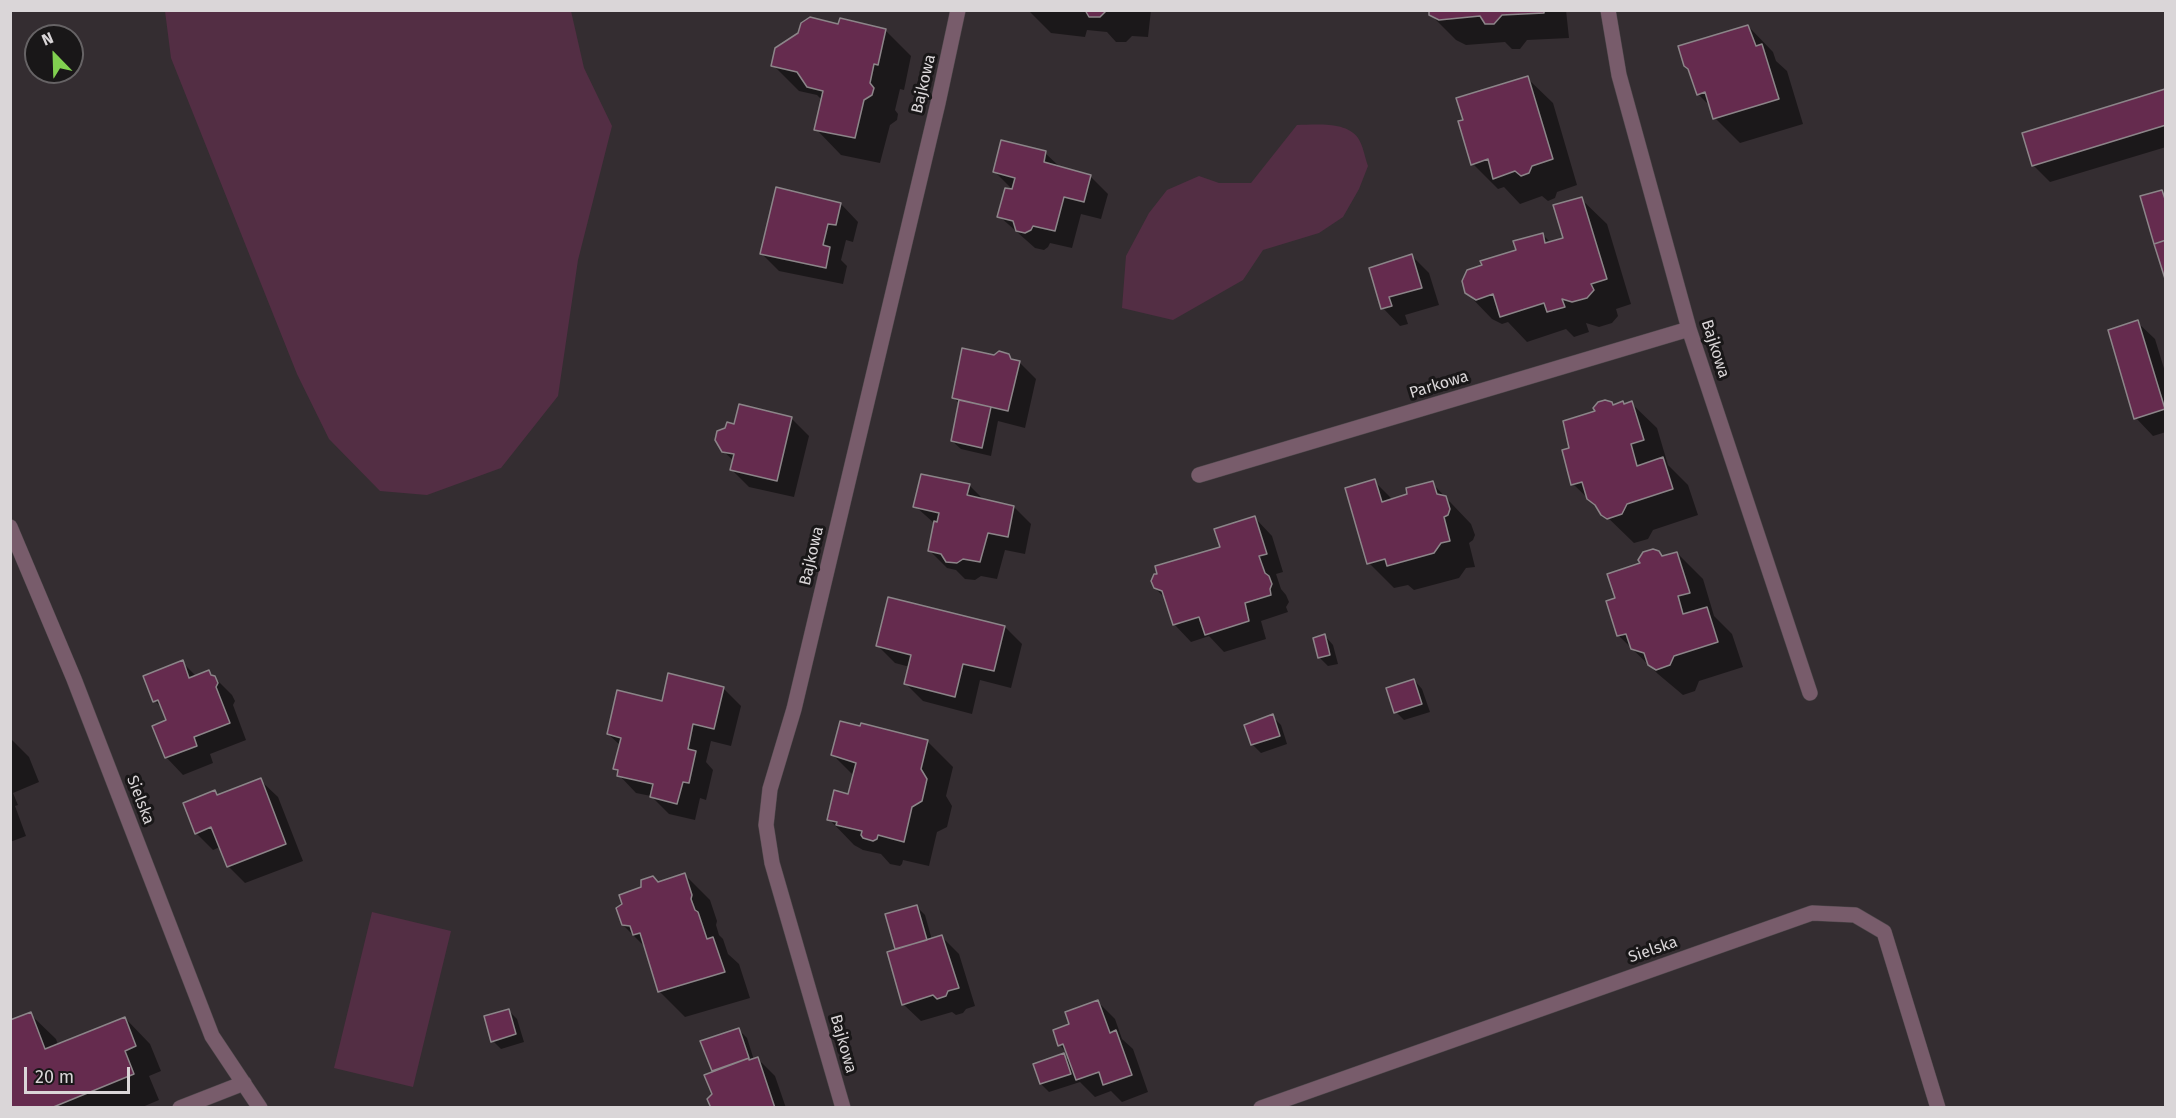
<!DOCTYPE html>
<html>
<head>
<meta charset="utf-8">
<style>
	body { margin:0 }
	#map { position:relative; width:2176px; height:1118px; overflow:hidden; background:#342d31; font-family:"Fira Sans",sans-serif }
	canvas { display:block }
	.frame { position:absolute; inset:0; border:12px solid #dad6d8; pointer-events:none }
	.north { position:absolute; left:24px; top:24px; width:60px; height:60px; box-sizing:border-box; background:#191718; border:2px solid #666365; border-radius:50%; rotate:337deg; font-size:16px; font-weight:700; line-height:24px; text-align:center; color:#dad6d8 }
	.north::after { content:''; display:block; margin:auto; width:21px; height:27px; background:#81d050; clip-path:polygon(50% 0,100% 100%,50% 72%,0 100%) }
	.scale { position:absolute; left:24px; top:1067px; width:106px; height:27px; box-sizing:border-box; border:3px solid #dad6d8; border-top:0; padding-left:8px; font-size:18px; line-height:21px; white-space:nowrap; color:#dad6d8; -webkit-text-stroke:4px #191718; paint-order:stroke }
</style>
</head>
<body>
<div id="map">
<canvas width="2176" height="1118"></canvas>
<div class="frame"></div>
<div class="north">N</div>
<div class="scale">20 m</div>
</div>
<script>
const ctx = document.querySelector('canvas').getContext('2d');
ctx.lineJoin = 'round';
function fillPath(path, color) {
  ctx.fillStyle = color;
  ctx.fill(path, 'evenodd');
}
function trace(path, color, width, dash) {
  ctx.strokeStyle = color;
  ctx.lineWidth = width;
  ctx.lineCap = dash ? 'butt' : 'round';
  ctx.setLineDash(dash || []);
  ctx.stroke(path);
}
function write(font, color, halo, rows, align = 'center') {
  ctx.font = font + ' "Fira Sans",sans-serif';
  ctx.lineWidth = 6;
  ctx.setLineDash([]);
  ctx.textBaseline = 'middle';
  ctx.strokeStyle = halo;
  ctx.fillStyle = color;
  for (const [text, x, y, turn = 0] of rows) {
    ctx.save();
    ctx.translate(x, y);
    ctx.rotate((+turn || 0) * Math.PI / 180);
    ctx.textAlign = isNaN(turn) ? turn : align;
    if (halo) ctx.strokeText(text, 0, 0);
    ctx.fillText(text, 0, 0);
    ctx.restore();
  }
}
const green = new Path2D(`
	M165 11H571L584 68 612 126 578 260 558 396 501 468 427 495 380 491 329 439 297 374 171 58Z
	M1297 125C1315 125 1346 121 1358 138 1363 145 1365 158 1368 166L1359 189 1343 217 1319 233 1263 250 1243 280 1173 320 1122 308 1126 256 1149 213 1167 190 1199 176 1219 183H1251Z
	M372 912 451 931 413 1087 334 1068Z`);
const shadow = new Path2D(`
	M1028 10H1151L1148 37 1132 36 1126 42H1116L1107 32 1087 30 1085 37 1051 33Z
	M1431 10H1566L1569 38 1527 40 1520 49H1512L1505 42 1466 45 1456 40 1430 14Z
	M839 26 885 30 911 56 904 90 900 89 895 110 898 114 897 120 890 125 880 163 841 155 816 129 822 100 817 95 799 91 773 65Z
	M1748 26 1773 52 1776 61 1787 71 1803 124 1740 143 1715 118 1712 108 1698 94 1691 71Z
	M1527 78 1553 103 1577 185 1557 192 1555 198 1548 201 1542 196 1520 204 1504 187 1498 189 1473 164Z
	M2164 91 2166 147 2050 182 2033 165Z
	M1045 153 1061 168 1090 176 1108 194 1101 219 1081 214 1072 248 1050 243 1048 247 1044 250 1035 248 999 216 1014 191 995 172Z
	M1581 199 1607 224 1631 304 1616 309 1618 316 1612 323 1599 327 1586 323 1589 332 1574 337 1566 329 1527 342 1508 322 1502 324 1492 319 1466 292 1542 234 1551 243 1565 238Z
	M841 204 858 222 853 242 846 240 841 260 847 266 843 284 779 271 761 253Z
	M1412 256 1429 273 1439 305 1405 315 1408 324 1400 326 1383 308Z
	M2137 322 2155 339 2166 375V432L2153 436 2136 418Z
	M1008 355 1014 361 1019 362 1036 379 1025 428 998 421 991 456 961 449 952 441 960 404 954 398Z
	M1631 403 1657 428 1668 465 1688 485 1698 515 1653 530 1648 539 1634 543 1573 484 1571 449 1614 407Z
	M791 418 809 436 794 497 749 487 732 470 734 461 723 451 735 426Z
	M1374 481 1393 500 1409 495 1432 483 1471 524 1475 535 1473 540 1469 543 1475 567 1466 568 1459 578 1414 590 1408 585 1394 588 1369 563Z
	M969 485 985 501 1014 507 1031 524 1025 554 1005 550 997 579 981 576 975 580 965 579 956 570 947 568 929 550 935 524 915 506Z
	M1255 518 1272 536 1283 572 1276 574 1281 589 1286 595 1289 602 1286 607 1288 612 1261 621 1266 639 1224 652 1209 636 1191 642 1174 624 1166 599 1155 588 1222 548Z
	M1658 552 1663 557 1677 553 1703 579 1714 616 1732 634 1743 667 1699 681 1695 691 1683 695 1658 674 1619 636 1608 602 1617 599 1642 564Z
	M1005 627 1022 644 1011 688 980 680 972 714 923 701 906 684 910 667 895 663 878 646Z
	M1325 636 1333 645 1338 664 1328 666 1319 657Z
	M182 662 197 677 209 672 232 695 235 701 233 705 246 740 210 754 213 763 183 775 166 757 168 721 164 710 155 701Z
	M1414 680 1422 689 1430 712 1404 720 1396 712Z
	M723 688 741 706 731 746 711 741 706 762 713 770 706 800 700 798 695 820 669 814 651 796 636 793 619 775V773L615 769 621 746 608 734 663 703Z
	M1272 716 1281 725 1287 744 1261 753 1252 744Z
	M862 725 928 742 953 767 946 796 952 806 947 827 937 832 929 866 903 860 902 864 900 866 890 864 881 854 863 850 854 845 829 819 849 795 854 776 833 755Z
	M10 738 29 757 39 782 13 793 18 805 15 806 26 836 10 842Z
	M260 780 278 797 303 861 245 883 228 866 220 847 213 850 196 833 215 792 219 796Z
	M685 875 710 900 717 921 716 925 719 935 723 939 728 954 739 964 750 998 685 1017 659 991 646 948 623 925 659 883Z
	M917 907 925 915 932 940 942 937 959 954 975 1006 966 1009 963 1013 956 1015 952 1012 921 1021 903 1004 897 950 887 915Z
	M1097 1001 1115 1019 1122 1039 1133 1049 1148 1092 1122 1102 1111 1091 1095 1097 1080 1082 1049 1092 1041 1084 1063 1055 1072 1063 1068 1054 1060 1045 1071 1025Z
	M509 1011 517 1019 524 1042 501 1049 493 1041Z
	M30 1014 56 1039 58 1045 125 1018 150 1044 161 1071 149 1076 159 1100 140 1108H10Z
	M739 1030 747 1038 754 1060 758 1059 775 1076 786 1108H712L715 1072 713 1070Z`);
const building = new Path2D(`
	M1085 10H1123L1106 11 1100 17H1089Z
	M1429 10H1544V13L1502 15 1494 24H1485L1480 16 1439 20 1429 15Z
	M810 17 838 24 840 18 886 29 878 65 874 64 870 83 874 88 872 95 864 100 855 138 814 130 823 91 807 87 797 72 771 66 775 48 798 33 801 23Z
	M1748 25 1756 46 1762 44 1779 99 1713 119 1705 92 1697 95 1688 69 1684 66 1678 46Z
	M1528 76 1553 159 1532 166 1529 173 1521 176 1515 171 1493 179 1488 159 1471 165 1458 121 1463 120 1456 98Z
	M2165 89 2166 125 2032 166 2022 133Z
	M1001 140 1046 151 1044 162 1091 175 1084 202 1064 197 1055 231 1033 226 1031 230 1025 233 1016 231 1013 221 997 217 1005 188 1012 189 1015 178 993 172Z
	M776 187 841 203 836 225 828 224 823 245 830 247 826 268 760 254Z
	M2162 190 2166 202V240L2154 244 2140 196Z
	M1582 197 1607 279 1591 284 1594 290 1587 298 1572 302 1562 299 1565 307 1547 312 1544 303 1500 317 1493 294 1476 300 1465 293 1462 281 1467 270 1482 265 1480 261 1516 250 1513 241 1543 233 1545 243 1563 238 1553 205Z
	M2166 240V282L2154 244Z
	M1412 254 1422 288 1389 297 1392 306 1381 309 1369 268Z
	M2138 320 2165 409 2134 419 2108 330Z
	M962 348 994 355 999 351 1009 354 1011 359 1020 361 1008 411 952 398Z
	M959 400 991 407 982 448 951 441Z
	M1605 400 1612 402 1613 405 1623 401 1624 404 1632 401 1644 440 1631 444 1637 466 1663 457 1673 489 1627 504 1622 514 1607 519 1601 515 1595 505 1587 499 1582 482 1571 485 1562 450 1569 448 1563 421 1595 411 1593 408 1598 402Z
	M739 404 792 417 777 481 730 470 734 454 722 452 715 440 717 431 725 428 727 422 734 424Z
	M921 474 970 484 967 495 1014 506 1008 537 988 533 980 562 963 559 957 563 946 562 941 554 928 551 934 521 937 522 939 513 913 507Z
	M1375 479 1382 502 1407 494 1406 488 1433 481 1437 494 1446 496 1450 509 1448 515 1444 517 1450 541 1441 543 1434 553 1387 566 1385 559 1367 564 1345 488Z
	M1255 516 1267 554 1259 556 1265 573 1269 576 1272 584 1270 589 1271 595 1245 603 1249 621 1205 635 1199 617 1173 625 1162 591 1154 588 1151 581 1154 574H1157L1155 566 1220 547 1214 529Z
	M1653 549 1659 551 1662 556 1677 552 1690 593 1678 596 1683 614 1707 607 1718 642 1674 656 1670 665 1656 670 1648 665 1644 653 1631 649 1626 634 1617 636 1606 601 1615 598 1607 574 1640 563 1638 560 1643 552Z
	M888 597 1005 626 994 671 963 664 955 697 904 684 911 655 876 646Z
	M1325 634 1330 655 1318 658 1313 638Z
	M183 660 189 678 209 670 211 675 215 676 218 683 216 687 230 723 194 737 197 746 165 758 152 726 166 720 158 700 153 702 143 676Z
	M668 673 724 687 714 729 693 724 688 749 696 751 689 783 683 782 677 804 650 797 653 784 617 776 618 770 613 769 621 738 607 734 617 690 662 701Z
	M1414 679 1422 704 1394 713 1386 688Z
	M1273 714 1280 736 1251 745 1244 725Z
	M840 721 860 726 861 723 928 740 921 769 927 779 922 801 912 807 904 842 878 835 877 839 873 841 863 838 861 835 862 831 836 825 837 822 827 820 834 790 848 794 856 763 831 755Z
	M261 778 286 844 227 867 211 827 195 834 183 803 215 790 217 795Z
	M685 873 692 895 691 899 695 910 698 912 707 939 713 937 725 972 658 992 640 933 633 935 630 926 622 925 616 908 622 904 619 895 641 887V880L653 876 658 882Z
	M917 905 927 940 895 949 885 914Z
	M942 935 959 988 948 991 946 996 937 999 933 995 902 1005 887 952Z
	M1098 1000 1110 1033 1116 1030 1132 1075 1103 1085 1099 1072 1076 1080 1063 1044 1058 1046 1053 1030 1069 1024 1065 1012Z
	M509 1009 516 1034 491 1042 484 1016Z
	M31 1012 45 1049 125 1017 136 1046 125 1051 134 1074 51 1108H10V1020Z
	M739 1028 749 1058 712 1071 700 1041Z
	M1064 1053 1071 1074 1040 1084 1033 1064Z
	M758 1057 775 1108H711L707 1099 712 1094 704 1075 749 1058V1060Z`);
const minor = new Path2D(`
	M1608 10 1619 75 1689 329 1810 693
	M1199 475 1689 329
	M10 527 74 679 212 1036 260 1108
	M180 1108 244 1083
	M843 1108 772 863 766 825 770 789 794 709 938 103 958 10
	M1261 1108 1812 913 1855 915 1884 932 1938 1108`);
const streetNames = [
	["Bajkowa",924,84,-77],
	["Bajkowa",1715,349,72],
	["Parkowa",1439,385,-17],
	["Bajkowa",812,556,-77],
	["Sielska",140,800,69],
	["Sielska",1653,950,-19],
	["Bajkowa",843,1044,74]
];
fillPath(green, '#532e44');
fillPath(shadow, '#0007');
fillPath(building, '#652b4e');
trace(building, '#8c8589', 1.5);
trace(minor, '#4f484c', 16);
trace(minor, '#785c6b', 15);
write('16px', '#dad6d8', '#191718', streetNames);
</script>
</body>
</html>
